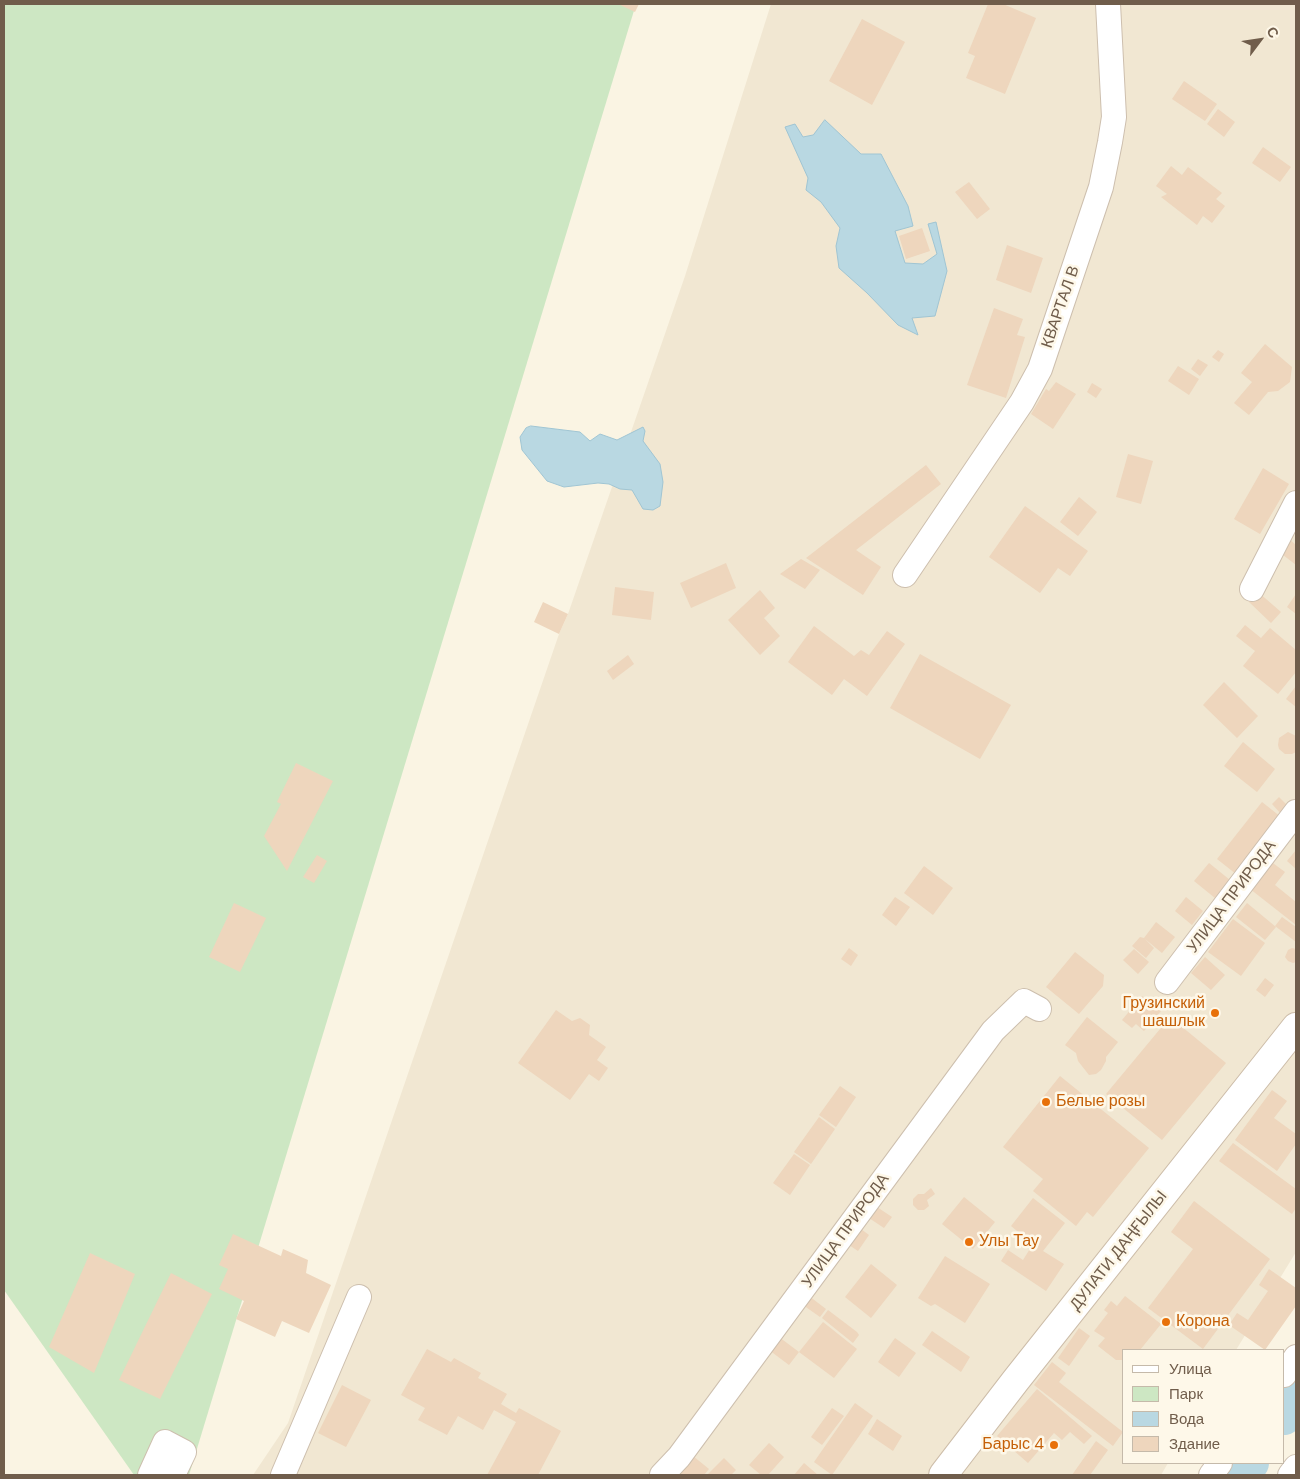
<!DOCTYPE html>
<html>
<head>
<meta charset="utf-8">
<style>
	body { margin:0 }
	#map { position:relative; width:1300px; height:1479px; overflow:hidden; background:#faf4e3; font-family:"DM Sans",sans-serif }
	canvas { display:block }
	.frame { position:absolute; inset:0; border:5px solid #705d4b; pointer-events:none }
	.legend { position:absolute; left:1122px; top:1349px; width:162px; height:115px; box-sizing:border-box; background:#fef8e9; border:1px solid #c5baaa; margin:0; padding:6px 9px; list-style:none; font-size:15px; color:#705d4b }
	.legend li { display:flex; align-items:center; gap:10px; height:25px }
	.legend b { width:25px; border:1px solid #c5baaa }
	.north { position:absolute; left:1235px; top:15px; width:50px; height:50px; -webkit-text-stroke:4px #fef8e9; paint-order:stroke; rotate:59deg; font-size:14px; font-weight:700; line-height:20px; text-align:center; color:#705d4b }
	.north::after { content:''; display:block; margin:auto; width:18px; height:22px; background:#705d4b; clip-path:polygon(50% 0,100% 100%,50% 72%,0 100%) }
</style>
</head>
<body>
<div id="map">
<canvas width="1300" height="1479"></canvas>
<div class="frame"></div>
<ul class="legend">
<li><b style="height:6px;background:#fff"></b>Улица</li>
<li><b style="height:14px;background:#cde7c3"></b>Парк</li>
<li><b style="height:14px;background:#b9d8e2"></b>Вода</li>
<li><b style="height:14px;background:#eed6bd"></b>Здание</li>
</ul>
<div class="north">С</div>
</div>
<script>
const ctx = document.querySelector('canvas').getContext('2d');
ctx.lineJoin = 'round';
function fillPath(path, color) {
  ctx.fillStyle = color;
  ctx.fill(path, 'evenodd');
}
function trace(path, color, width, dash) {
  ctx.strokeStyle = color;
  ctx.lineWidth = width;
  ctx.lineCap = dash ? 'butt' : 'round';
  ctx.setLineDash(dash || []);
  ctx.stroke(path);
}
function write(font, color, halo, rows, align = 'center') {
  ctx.font = font + ' "DM Sans",sans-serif';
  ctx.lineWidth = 5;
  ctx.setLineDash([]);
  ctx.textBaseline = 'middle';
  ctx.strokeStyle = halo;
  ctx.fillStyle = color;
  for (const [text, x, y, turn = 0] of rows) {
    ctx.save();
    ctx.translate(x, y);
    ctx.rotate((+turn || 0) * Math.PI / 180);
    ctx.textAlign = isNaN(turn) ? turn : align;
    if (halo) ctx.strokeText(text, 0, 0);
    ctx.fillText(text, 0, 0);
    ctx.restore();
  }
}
const residential = new Path2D(`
	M771 4H1296V1252L1236 1350H1124V1463H1168L1161 1475H253L288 1423 559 634 568 614 685 276Z`);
const green = new Path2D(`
	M4 4H636L189 1475H134L4 1290Z`);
const water = new Path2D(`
	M825 120 861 154H881L908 206 913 226 895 231 905 263 923 264 937 254 928 224 936 222 947 271 935 316 912 318 918 335 898 325 867 293 839 268 836 246 840 228 821 202 806 190 808 178 785 127 795 124 803 137 813 135Z
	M531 426 580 432 590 441 600 434 617 440 643 427 645 431 643 441 660 464 663 482 660 506 653 510 643 509 632 490 620 489 609 484 598 483 564 487 547 481 522 450 520 437 526 428Z`);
const river = new Path2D(`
	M1284 1417 1296 1399
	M1242 1475 1251 1463`);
const building = new Path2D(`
	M618 4H639L635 12Z
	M988 4H1003L1036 18 1005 94 966 78 975 56 968 53Z
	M862 19 905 42 872 105 829 81Z
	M1184 81 1217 104 1205 121 1172 99Z
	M1218 109 1235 122 1224 137 1207 124Z
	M1263 147 1291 167 1280 182 1252 163Z
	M1171 166 1182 175 1188 167 1222 193 1216 199 1225 206 1212 223 1203 216 1197 225 1161 197 1167 194 1156 186Z
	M969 182 990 209 977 219 955 192Z
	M922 228 930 251 906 259 899 236Z
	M1007 245 1043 258 1031 293 996 280Z
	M994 308 1023 319 1017 335 1025 337 1006 398 967 385Z
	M1265 344 1292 367 1290 382 1278 391 1268 392 1249 415 1234 403 1252 382 1241 373Z
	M1218 350 1224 354 1219 362 1212 357Z
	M1198 359 1208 365 1200 376 1191 369Z
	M1178 366 1199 379 1189 395 1168 381Z
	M1056 382 1076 394 1053 429 1031 414 1046 389 1049 391Z
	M1092 383 1102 389 1096 398 1087 392Z
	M1128 454 1153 461 1141 504 1116 497Z
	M926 465 941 484 856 550 881 567 863 595 806 558Z
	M1263 468 1289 484 1260 534 1234 519Z
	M1079 497 1097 512 1078 536 1060 522Z
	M1025 506 1088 551 1070 576 1058 568 1040 593 989 557Z
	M1288 538 1296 545V565L1278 551Z
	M801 559 820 570 805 589 780 574Z
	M726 563 736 588 691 608 680 583Z
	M615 587 654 592 651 620 612 615Z
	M760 590 775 608 764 618 780 636 760 655 728 620Z
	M1258 592 1281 612 1271 623 1249 602Z
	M1296 594V614L1287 607Z
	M543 602 568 614 559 634 534 622Z
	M1245 625 1261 638 1270 628 1296 650V672L1278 694 1243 666 1255 651 1236 636Z
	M814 626 854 656 861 650 869 655 887 631 905 644 867 696 844 679 832 695 788 662Z
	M920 654 1011 705 980 759 890 708Z
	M628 655 634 664 613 680 607 671Z
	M1224 682 1258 716 1237 738 1203 705Z
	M1296 686V707L1286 699Z
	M1288 732 1296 736V752L1292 754H1285L1279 749 1278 745 1279 738Z
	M1243 742 1275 769 1257 792 1224 766Z
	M296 763 333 781 287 871 264 836 281 804 277 802Z
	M1279 797 1289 807 1282 815 1272 804Z
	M1262 802 1281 817 1236 874 1217 859Z
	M1296 850V869L1287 861Z
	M317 855 327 861 314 883 303 877Z
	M1266 858 1285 872 1275 885 1296 902V925L1245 885Z
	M1209 863 1230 880 1215 898 1194 881Z
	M924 866 953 888 933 915 904 893Z
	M895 897 910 907 896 926 882 915Z
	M1186 897 1203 911 1192 925 1175 911Z
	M234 903 266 918 240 972 209 957Z
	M1247 903 1276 927 1265 940 1236 917Z
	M1282 917 1296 927V942L1275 926Z
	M1233 919 1265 943 1241 976 1208 952Z
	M1156 922 1175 937 1162 953 1145 939 1154 948 1146 958 1132 946 1140 937 1144 938Z
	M849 948 858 955 851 966 841 959Z
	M1292 948 1296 949V962L1293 963 1288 961 1285 957 1288 950Z
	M1134 949 1149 962 1138 974 1123 960Z
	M1075 952 1104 975 1103 986 1079 1014 1046 987Z
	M1205 957 1225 975 1211 990 1191 973Z
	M1265 978 1274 985 1265 997 1256 990Z
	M1142 996 1161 1011 1144 1031 1136 1024 1132 1028 1122 1020Z
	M556 1010 572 1021 580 1018 590 1025 589 1035 606 1047 597 1060 608 1068 599 1081 589 1074 570 1100 518 1063Z
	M1087 1017 1118 1042 1106 1057V1061L1101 1070 1096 1074 1089 1075 1078 1061 1076 1053 1065 1045Z
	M1170 1017 1226 1063 1162 1140 1106 1094Z
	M1060 1076 1149 1148 1093 1217 1087 1212 1076 1226 1033 1191 1043 1179 1003 1147Z
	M840 1086 856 1097 836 1127 819 1115Z
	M1272 1090 1287 1101 1274 1118 1296 1134V1144L1277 1171 1235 1140Z
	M819 1117 835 1129 811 1164 794 1152Z
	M1233 1143 1296 1189V1208L1292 1214 1219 1161Z
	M794 1154 810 1165 790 1195 773 1183Z
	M931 1188 935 1194 927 1200 929 1206 924 1210H918L913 1205V1199L918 1194H924Z
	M964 1197 995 1222 973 1249 942 1224Z
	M1033 1198 1065 1223 1043 1251 1064 1264 1046 1291 1001 1261 1008 1250 1023 1260 1033 1244 1011 1226Z
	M1194 1201 1270 1259 1203 1349 1148 1308 1193 1249 1171 1232Z
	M874 1205 892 1217 884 1228 866 1216Z
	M857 1226 869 1235 858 1251 846 1243Z
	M233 1234 281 1256 283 1249 308 1260 306 1273 331 1285 309 1333 282 1321 275 1337 236 1319 244 1301 219 1289 228 1269 219 1265Z
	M90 1253 135 1274 94 1373 49 1347Z
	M945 1256 990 1284 965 1323 935 1304 931 1306 918 1298Z
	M871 1264 897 1285 871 1318 845 1297Z
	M1269 1269 1296 1288V1306L1265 1350 1229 1325 1237 1313 1248 1320 1268 1291 1259 1285Z
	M171 1273 212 1294 160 1399 119 1380Z
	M809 1296 826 1309 820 1317 803 1305Z
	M1125 1296 1161 1324 1140 1350H1124V1360H1116L1098 1346 1105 1338 1094 1331 1108 1313 1104 1310 1111 1301 1117 1306Z
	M828 1310 857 1332 859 1335 853 1343 822 1318Z
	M823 1322 857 1349 834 1378 799 1352 789 1365 765 1347 775 1334 799 1352Z
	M1079 1328 1090 1336 1069 1366 1058 1358Z
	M932 1331 970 1357 961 1372 922 1345Z
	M895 1338 916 1353 899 1377 878 1362Z
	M427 1349 451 1362 454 1358 481 1373 478 1378 507 1394 501 1404 516 1413 519 1408 561 1431 538 1475H487L516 1422 494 1410 483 1430 458 1416 447 1435 418 1420 425 1408 401 1395Z
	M1052 1362 1066 1373 1059 1382 1123 1432 1113 1446 1034 1385Z
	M342 1385 371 1400 346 1447 318 1433Z
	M1037 1389 1092 1436 1084 1444 1070 1432 1062 1440 1054 1433 1028 1463 997 1436Z
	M855 1403 873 1416 832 1475 814 1462Z
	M832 1408 844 1416 822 1445 811 1437Z
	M877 1419 902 1436 893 1451 868 1434Z
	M1096 1441 1108 1450 1090 1475H1072Z
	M769 1443 784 1457 768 1475H761L749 1465Z
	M693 1456 709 1469 704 1475H677Z
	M724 1458 736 1470 731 1475H707Z
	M804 1463 818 1475H794Z`);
const street = new Path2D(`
	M905 575 1022 402 1040 369 1101 187 1110 142 1114 117 1108 4
	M1252 589 1296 503
	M1167 982 1296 812
	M1284 1375 1296 1357
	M150 1475 165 1442 184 1452 173 1475
	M283 1475 359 1297
	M662 1475 679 1457 993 1031 1024 1001 1039 1009
	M1211 1475 1220 1463
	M1290 1475 1296 1467`);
const secondary = new Path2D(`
	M943 1475 1016 1380 1296 1027`);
const markers = [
	[1215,1013,5,"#e8710a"],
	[1046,1102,5,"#e8710a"],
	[969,1242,5,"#e8710a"],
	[1166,1322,5,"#e8710a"],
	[1054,1445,5,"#e8710a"]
];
const streetNames = [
	["КВАРТАЛ В",1061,307,-71],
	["УЛИЦА ПРИРОДА",1232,897,-53],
	["УЛИЦА ПРИРОДА",846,1231,-54],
	["ДУЛАТИ ДАҢҒЫЛЫ",1119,1251,-52]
];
const foodNames = [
	["Грузинский",1205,1004,"right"],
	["шашлык",1205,1022,"right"],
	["Белые розы",1056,1102],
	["Улы Тау",979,1242],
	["Корона",1176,1322],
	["Барыс 4",1044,1445,"right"]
];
fillPath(residential, '#f1e7d2');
fillPath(green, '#cde7c3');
fillPath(water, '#b9d8e2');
trace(water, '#a0c5d3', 1);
trace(river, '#b9d8e2', 36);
fillPath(building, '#eed6bd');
trace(street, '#cdbfae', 26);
trace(secondary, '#cdbda9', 30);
trace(street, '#fff', 24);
trace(secondary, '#fff', 28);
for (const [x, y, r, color] of markers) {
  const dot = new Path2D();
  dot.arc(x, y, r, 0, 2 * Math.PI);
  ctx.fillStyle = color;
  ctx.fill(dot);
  trace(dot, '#fef8e9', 2);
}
write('16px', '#705d4b', '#fef8e9', streetNames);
write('16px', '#c56008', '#fef8e9', foodNames, 'left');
</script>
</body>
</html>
